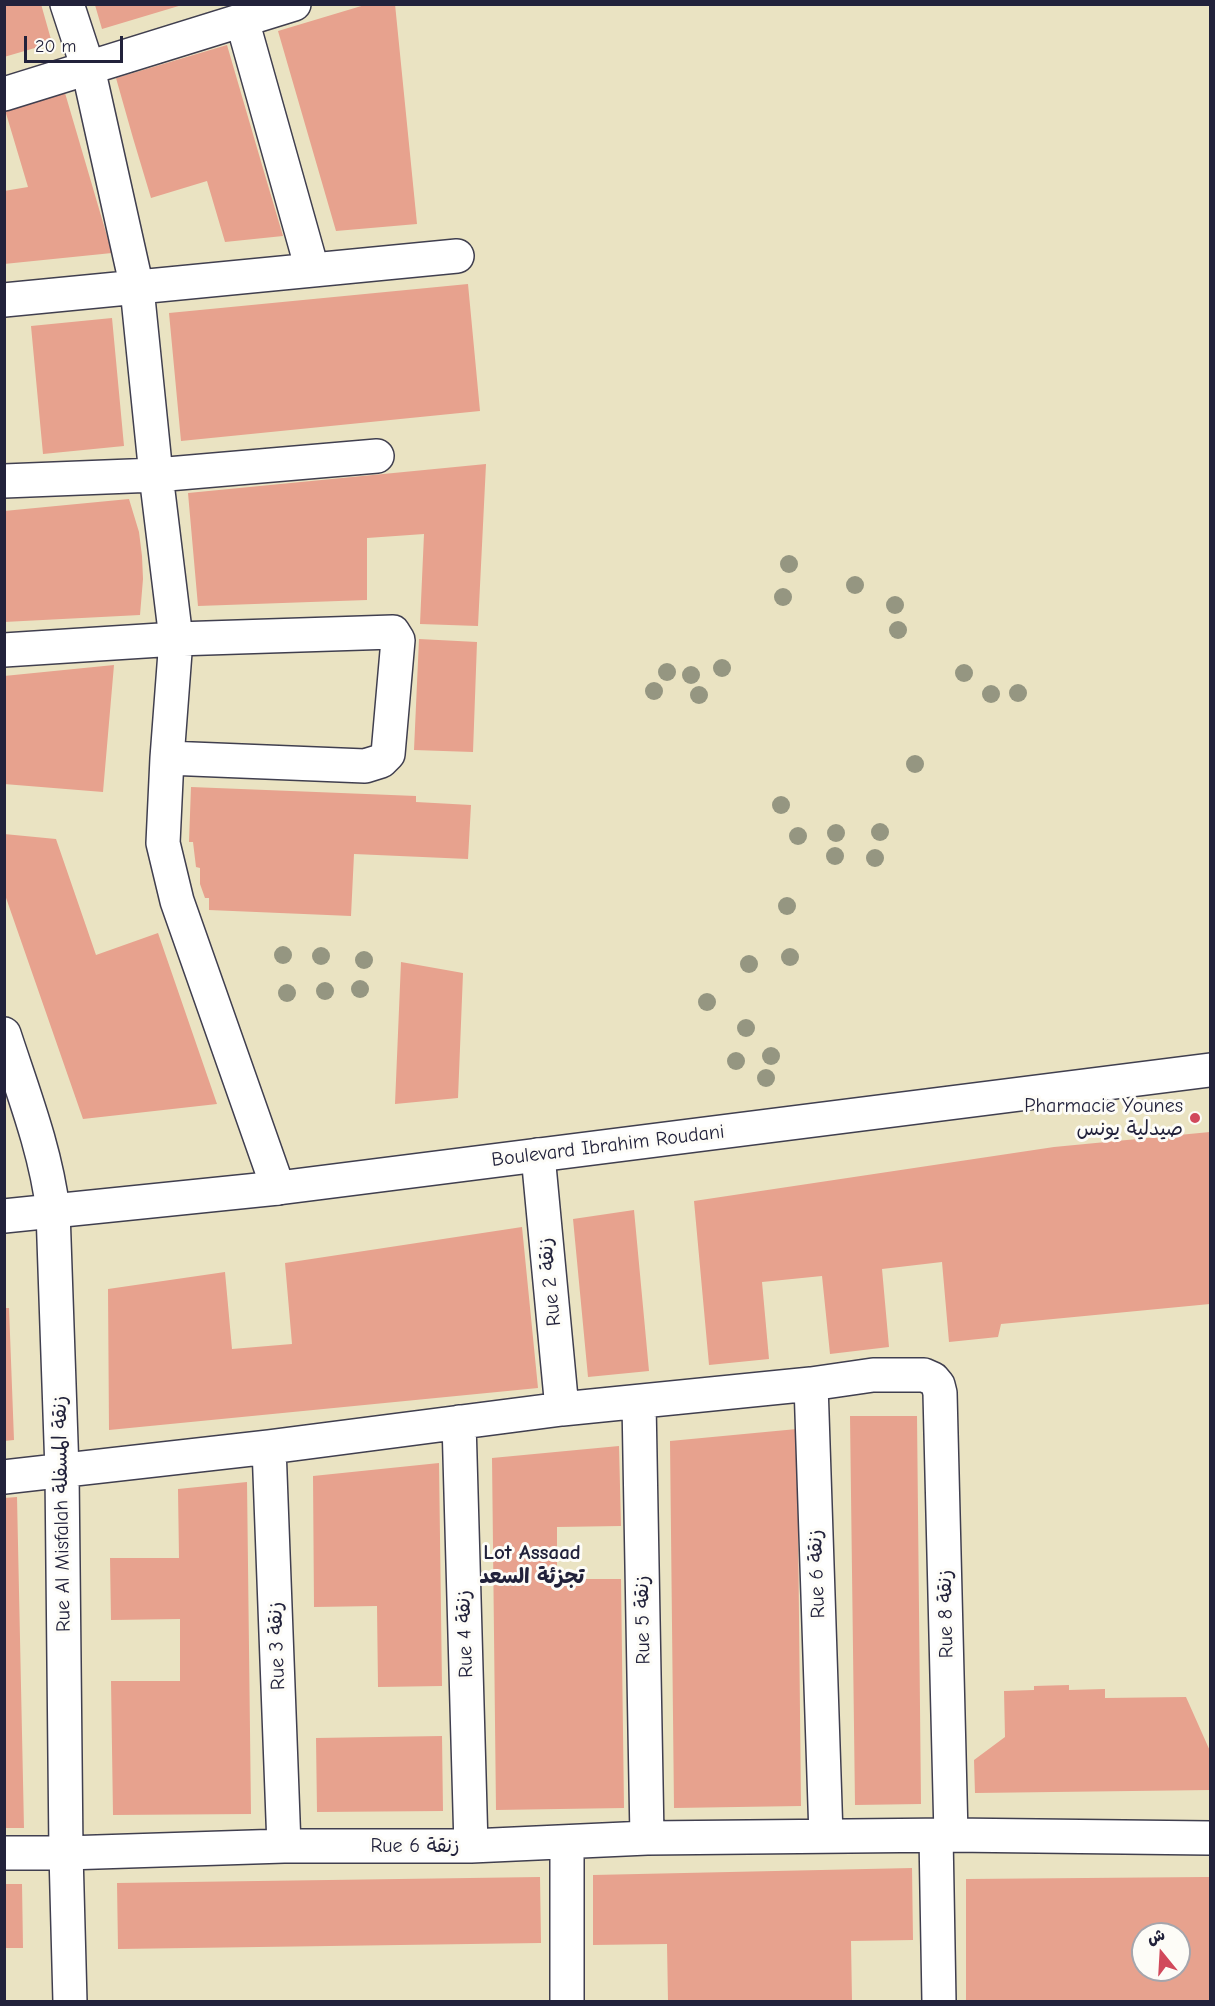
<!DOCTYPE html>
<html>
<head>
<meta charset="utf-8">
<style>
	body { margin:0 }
	#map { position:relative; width:1215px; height:2006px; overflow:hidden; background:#eae3c2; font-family:"Comic Neue","Playpen Sans Arabic",sans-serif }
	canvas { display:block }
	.frame { position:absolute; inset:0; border:6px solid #22223b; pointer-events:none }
	.north { position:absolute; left:1131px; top:1922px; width:60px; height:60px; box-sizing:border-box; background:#fdfcf7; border:2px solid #a5a5ac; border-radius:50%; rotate:342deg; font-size:16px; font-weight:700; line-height:24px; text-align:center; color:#22223b }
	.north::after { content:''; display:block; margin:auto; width:21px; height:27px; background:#d1495b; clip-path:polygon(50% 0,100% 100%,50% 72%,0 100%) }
	.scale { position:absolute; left:24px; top:36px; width:99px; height:27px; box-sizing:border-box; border:3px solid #22223b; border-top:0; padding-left:8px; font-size:18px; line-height:21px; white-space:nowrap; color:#22223b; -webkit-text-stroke:4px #fdfcf7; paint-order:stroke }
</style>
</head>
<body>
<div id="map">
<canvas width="1215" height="2006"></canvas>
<div class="frame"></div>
<div class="north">ش</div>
<div class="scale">20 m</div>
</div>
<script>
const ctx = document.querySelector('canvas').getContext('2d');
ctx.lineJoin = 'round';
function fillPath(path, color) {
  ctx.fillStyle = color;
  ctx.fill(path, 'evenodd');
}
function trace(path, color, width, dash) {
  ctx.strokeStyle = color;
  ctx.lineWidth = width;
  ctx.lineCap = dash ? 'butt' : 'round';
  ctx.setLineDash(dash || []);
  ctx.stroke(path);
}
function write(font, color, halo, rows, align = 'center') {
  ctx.font = font + ' "Comic Neue","Playpen Sans Arabic",sans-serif';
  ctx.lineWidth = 6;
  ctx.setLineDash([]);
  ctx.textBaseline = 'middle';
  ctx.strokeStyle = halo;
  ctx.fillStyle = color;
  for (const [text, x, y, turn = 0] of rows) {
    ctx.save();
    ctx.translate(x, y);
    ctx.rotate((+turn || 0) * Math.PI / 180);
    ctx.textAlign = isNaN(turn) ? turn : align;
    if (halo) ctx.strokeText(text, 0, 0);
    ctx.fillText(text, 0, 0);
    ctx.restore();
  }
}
const building = new Path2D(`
	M4 4H41L52 43 4 57Z
	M368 4H395L417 224 336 231 278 31Z
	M95 5H182L102 29Z
	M227 45 262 165 283 236 225 242 207 181 151 198 133 138 116 78Z
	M65 93 112 253 4 264V191L28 187 5 110Z
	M468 284 480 411 181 441 169 313Z
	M112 318 124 446 43 454 31 326Z
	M486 464 478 626 420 624 424 534 367 538V600L198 606 188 493Z
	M129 499 139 532 142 556 143 579 140 615 4 622V511Z
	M419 639 477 642 473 752 414 750Z
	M114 665 103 792 4 784V676Z
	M191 787 416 796V802L471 805 468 859 354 854 351 916 209 910V898H205L200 884V868L196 867 193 842H189Z
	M4 834 56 839 96 955 158 933 217 1104 83 1119 4 892Z
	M401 962 463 973 458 1098 395 1104Z
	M1210 1132V1304L1001 1324 998 1337 949 1342 942 1262 882 1269 889 1347 830 1354 822 1276 762 1282 769 1359 709 1365 694 1201 1054 1147Z
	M634 1210 649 1371 588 1377 573 1219Z
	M522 1227 538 1388 109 1430 108 1289 225 1272 232 1349 292 1344 285 1263Z
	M4 1308H9L14 1440 4 1441Z
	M850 1416H917L921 1804 855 1805Z
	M797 1429 801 1806 674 1808 670 1441Z
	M619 1446 621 1526 557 1527V1579H621L624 1808 496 1810 492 1458Z
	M439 1463 442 1686 378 1687 377 1606 314 1607 313 1476Z
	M247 1482 251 1814 113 1815 111 1681H180V1619L111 1620 110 1558H179L178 1489Z
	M17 1497 24 1828H4V1498Z
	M1069 1685V1690L1105 1689V1698L1186 1697 1210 1751V1790L975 1793 974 1760 1005 1737 1004 1691 1034 1690V1686Z
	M442 1736 443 1811 317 1812 316 1738Z
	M912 1868 913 1940 851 1941 852 2001H668L667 1944 593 1945V1875Z
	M540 1877 541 1943 118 1949 117 1883Z
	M1205 1877H1210V2001H966V1879ZM1143 1934H1179V1970H1143Z
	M4 1884H22L23 1948H4Z`);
const minor = new Path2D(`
	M242 20 312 269
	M4 94 294 4
	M4 300 457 256
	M4 481 156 475 377 456
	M4 650 176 639 393 632 398 640 388 754 381 761 365 766 167 758 176 639 156 475 137 288 88 68 67 4
	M167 758 163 843 177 901 278 1188
	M4 1034C23 1092 46 1151 53 1211L62 1471 66 1853 70 2002
	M538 1155 562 1409
	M811 1384 826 1836
	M639 1402 647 1838
	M459 1422 471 1846
	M269 1447 284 1846
	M4 1477 269 1447 562 1409 811 1384 873 1375H924L933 1379 938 1385 940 1393 951 1835
	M936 1835 939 2002
	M4 1853H66L284 1846H471L647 1838 951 1835 1210 1838
	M567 2002V1842`);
const tertiary = new Path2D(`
	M4 1216 278 1188 1210 1070`);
const trees = [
	[789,564],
	[855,585],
	[783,597],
	[895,605],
	[898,630],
	[722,668],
	[667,672],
	[964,673],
	[691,675],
	[654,691],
	[1018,693],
	[991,694],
	[699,695],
	[915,764],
	[781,805],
	[880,832],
	[836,833],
	[798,836],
	[835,856],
	[875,858],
	[787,906],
	[283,955],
	[321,956],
	[790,957],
	[364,960],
	[749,964],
	[360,989],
	[325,991],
	[287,993],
	[707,1002],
	[746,1028],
	[771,1056],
	[736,1061],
	[766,1078]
];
const markers = [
	[1195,1118,6,"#d1495b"]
];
const poiNames = [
	["Pharmacie Younes",1183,1106],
	["صيدلية يونس",1183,1129]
];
const streetNames = [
	["Boulevard Ibrahim Roudani",608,1146,-7],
	["Rue 2 زنقة",550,1282,-96],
	["Rue Al Misfalah زنقة المسفلة",62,1514,-91],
	["Rue 6 زنقة",817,1574,-92],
	["Rue 8 زنقة",946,1614,-91],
	["Rue 5 زنقة",643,1620,-91],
	["Rue 4 زنقة",465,1634,-92],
	["Rue 3 زنقة",277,1646,-92],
	["Rue 6 زنقة",415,1846]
];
const neighbourhoodNames = [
	["Lot Assaad",532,1553],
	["تجزئة السعد",532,1577]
];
fillPath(building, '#e7a28e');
trace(minor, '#403f4f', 36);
trace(tertiary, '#403f4f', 36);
trace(minor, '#fff', 33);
trace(tertiary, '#fff', 33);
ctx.fillStyle = '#959681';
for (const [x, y] of trees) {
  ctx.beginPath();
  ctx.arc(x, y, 9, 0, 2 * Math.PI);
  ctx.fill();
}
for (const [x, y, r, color] of markers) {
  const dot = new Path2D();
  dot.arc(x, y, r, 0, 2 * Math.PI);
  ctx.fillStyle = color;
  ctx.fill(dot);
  trace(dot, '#fdfcf7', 2);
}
write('20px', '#22223b', '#fdfcf7', poiNames, 'right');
write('20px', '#22223b', '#fdfcf7', streetNames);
write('bold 21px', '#22223b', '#fdfcf7', neighbourhoodNames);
</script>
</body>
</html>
